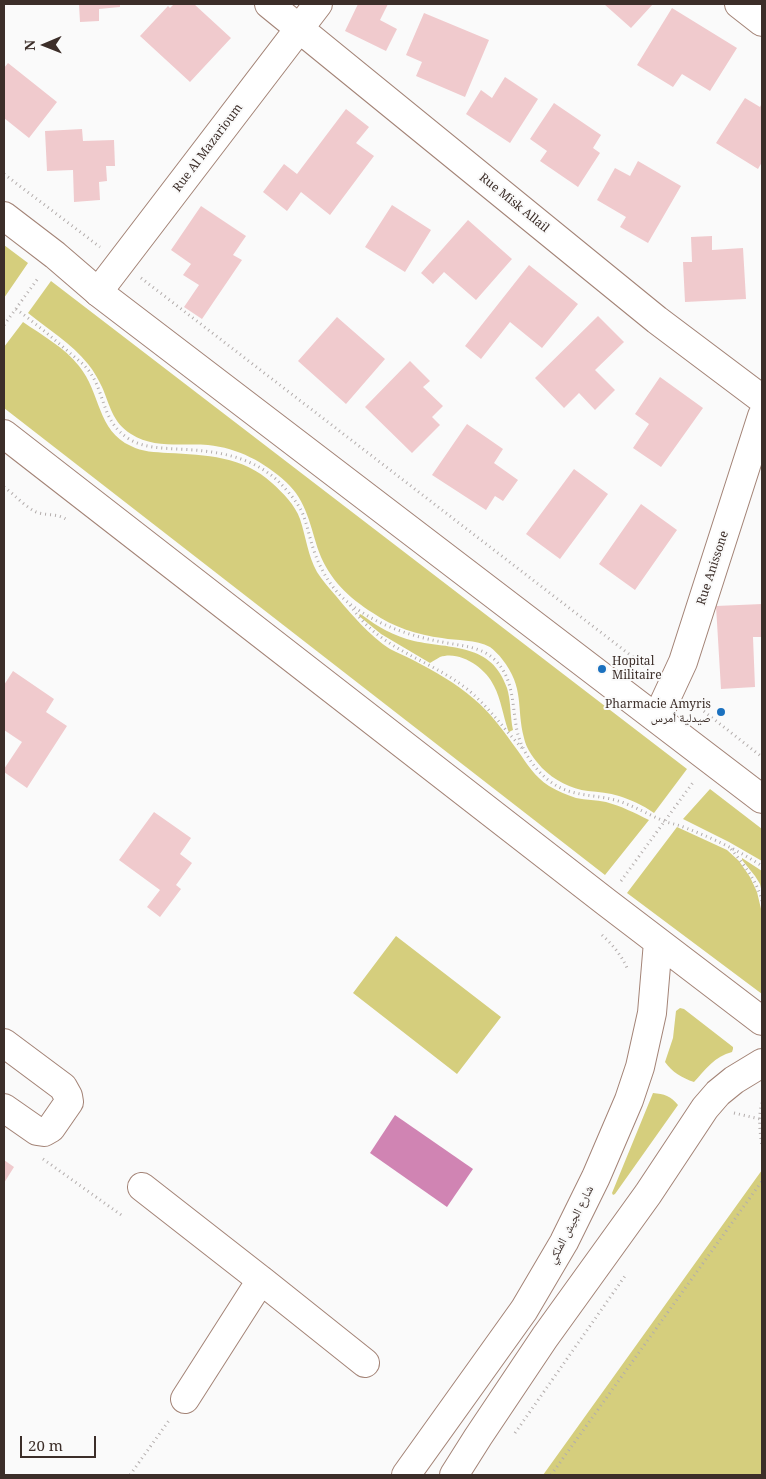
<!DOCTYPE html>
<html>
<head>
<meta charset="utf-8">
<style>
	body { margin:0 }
	#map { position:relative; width:766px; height:1479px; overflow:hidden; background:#fafafa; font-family:"Noto Serif",serif }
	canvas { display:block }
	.frame { position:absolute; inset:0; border:5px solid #3c2e29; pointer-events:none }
	.north { position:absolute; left:20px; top:20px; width:50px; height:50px; -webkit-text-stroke:4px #fafafa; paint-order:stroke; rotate:269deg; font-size:14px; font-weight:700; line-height:20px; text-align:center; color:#3c2e29 }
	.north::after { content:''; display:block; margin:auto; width:18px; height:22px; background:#3c2e29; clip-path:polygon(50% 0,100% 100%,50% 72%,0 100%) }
	.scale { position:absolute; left:20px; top:1436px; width:76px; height:22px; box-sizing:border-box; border:2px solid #3c2e29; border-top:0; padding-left:6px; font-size:15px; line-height:18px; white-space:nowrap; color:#3c2e29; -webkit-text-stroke:4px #fafafa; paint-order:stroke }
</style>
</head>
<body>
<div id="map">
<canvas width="766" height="1479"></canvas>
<div class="frame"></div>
<div class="north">N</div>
<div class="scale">20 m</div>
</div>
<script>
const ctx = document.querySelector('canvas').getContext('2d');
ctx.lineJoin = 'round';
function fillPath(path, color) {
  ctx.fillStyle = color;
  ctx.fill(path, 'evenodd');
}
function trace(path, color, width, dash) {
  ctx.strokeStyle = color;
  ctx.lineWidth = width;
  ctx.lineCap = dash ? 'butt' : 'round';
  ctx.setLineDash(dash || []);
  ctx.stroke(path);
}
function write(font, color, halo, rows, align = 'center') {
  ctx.font = font + ' "Noto Serif","Noto Naskh Arabic",serif';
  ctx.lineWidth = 4;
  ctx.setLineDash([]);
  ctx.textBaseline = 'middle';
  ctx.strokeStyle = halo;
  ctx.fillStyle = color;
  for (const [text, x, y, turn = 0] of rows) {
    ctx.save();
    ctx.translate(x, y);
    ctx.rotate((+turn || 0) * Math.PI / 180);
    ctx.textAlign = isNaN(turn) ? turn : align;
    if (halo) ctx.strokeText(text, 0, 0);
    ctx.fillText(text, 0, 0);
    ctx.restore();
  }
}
const green = new Path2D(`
	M4 245 28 263 4 298Z
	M51 281 687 769 654 813C643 805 631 800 619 796 609 793 599 792 588 791 571 789 554 780 542 768 535 760 526 749 524 738 516 707 525 688 502 659 499 655 494 650 490 647 476 639 457 641 442 638 418 635 393 627 373 613 349 598 329 579 319 552 310 526 307 501 286 482 264 462 238 448 208 445 183 443 154 449 131 434 112 422 110 405 102 387 98 379 94 371 88 364 72 344 48 329 28 313Z
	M23 322C42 335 65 348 79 366 101 393 97 431 131 446 142 452 155 452 168 453 206 455 243 456 272 483 283 493 295 505 300 519 306 537 308 556 317 572 322 580 329 588 336 596 350 613 371 637 390 649 397 653 406 656 413 660 434 671 456 683 474 699 491 713 505 733 518 751 527 764 535 777 549 786 557 791 567 795 576 798 586 800 596 800 606 802 621 806 635 813 649 820L605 875 4 408V347Z
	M360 614 362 615C378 627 394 636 414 641 451 649 492 643 507 688 511 701 510 716 513 730L509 732 508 730C503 716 501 699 494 686 486 668 460 650 440 657 437 659 433 661 430 663L381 634 359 616Z
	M710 789 762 829V861L729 842 683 819Z
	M677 827 727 850 739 861 750 877 757 892 762 913V994L627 893Z
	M742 858 762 871V893L760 884 755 876 742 860Z
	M396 936 501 1017 457 1074 353 993Z
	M680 1008 684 1009 733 1047V1049L732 1052C715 1056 705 1070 694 1082 682 1078 672 1072 665 1062L673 1038 676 1011Z
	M653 1093C664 1094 671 1096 678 1105L615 1194 613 1195 612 1193Z
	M762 1170V1475H543Z`);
const water = new Path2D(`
	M395 1115 473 1169 447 1207 370 1153Z`);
const building = new Path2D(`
	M79 4H120V7L99 9V21L80 22Z
	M174 4H194L231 38 190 82 140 36 168 6 170 8Z
	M358 4H388L380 20 397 29 386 51 345 31Z
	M604 4H653L631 28Z
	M672 8 737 48 710 91 682 74 673 87 637 65Z
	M424 13 489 40 465 97 416 76 422 62 406 55Z
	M8 63 57 102 29 138 4 118V68Z
	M505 77 538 99 510 143 466 114 481 90 492 98Z
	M745 98 760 107 762 103V162L758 169 716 143Z
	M554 103 601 135 593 148 600 153 578 187 540 161 547 151 530 139Z
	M346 109 369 127 356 143 374 156 330 215 301 192 287 211 263 192 284 164 297 174Z
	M82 129 83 141 114 140 115 166H106L107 181 99 182 100 200 74 202 73 170 47 171 45 131Z
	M638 161 681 186 648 243 620 227 626 217 597 200 615 168 630 176Z
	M392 205 431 230 405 272 365 247Z
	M201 206 246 236 233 255 242 260 202 319 184 307 199 285 183 275 191 264 171 250Z
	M468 220 512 259 476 300 444 272 433 284 421 273Z
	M712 236V250L743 248 746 299 685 302 683 262H692L691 237Z
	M529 265 578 304 542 348 510 322 481 359 465 346Z
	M598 316 624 342 595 370 615 390 595 410 579 393 564 408 535 378Z
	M337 317 385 359 346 404 298 361Z
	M410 361 430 381 423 387 443 406 432 417 440 425 412 453 365 407Z
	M660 377 703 408 661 467 633 448 649 424 635 414Z
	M467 424 503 449 494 463 518 480 503 501 495 496 486 510 432 475Z
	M574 469 608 494 560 559 526 534Z
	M641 504 677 530 635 590 599 564Z
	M762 604V637H753L755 687 721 689 716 606Z
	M13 671 54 699 46 712 67 726 27 788 4 772V769L22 742 4 730V685Z
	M154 812 191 838 180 854 192 863 176 885 181 889 160 917 147 907 160 890 119 860Z
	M4 1160 14 1167 4 1183Z`);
const path = new Path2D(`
	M4 174 100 247
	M141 278 651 671
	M16 309C35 323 53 338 71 354 77 359 84 364 89 371 106 394 101 421 129 439 144 448 161 448 178 449 215 451 249 455 277 480 286 489 296 500 302 512 306 521 308 531 311 541 317 564 330 589 350 604 377 625 410 636 442 642 461 646 480 646 494 659 513 677 512 701 516 725 519 748 536 774 557 786 574 796 596 795 615 800 633 805 649 815 666 822 673 824 679 825 686 828 712 838 738 850 762 866
	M4 325 39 277
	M4 487C14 494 24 506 36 512 46 516 58 513 67 520
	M350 605C381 651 426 657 467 689 488 706 503 728 522 748
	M692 702 762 757
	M731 849C744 865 757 881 762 901
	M621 881 694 781
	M602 935C613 945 622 956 628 970
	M762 1103C758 1116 760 1133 762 1146
	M734 1113 760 1119
	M43 1159 124 1217
	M515 1433 625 1276
	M130 1475 170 1419
	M551 1475 762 1181`);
const minor = new Path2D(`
	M269 4 657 320 762 399
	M739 4 762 22
	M98 292 318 4
	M657 718 683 662 762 416
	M4 1043 63 1087 68 1096 69 1102 51 1128 44 1132 37 1131 4 1108
	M142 1187 261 1280
	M185 1399 261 1280 365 1363`);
const major = new Path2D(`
	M4 216 55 255 98 292 762 799
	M4 434 606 902 762 1021
	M406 1475 524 1310 564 1242 596 1177 629 1100 640 1067 652 1013 658 942
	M454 1475 478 1437 545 1337 648 1194 705 1108 718 1093 734 1080 762 1063`);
const markers = [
	[602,669,5,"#1b71bf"],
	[721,712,5,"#1b71bf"]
];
const streetNames = [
	["Rue Al Mazarioum",208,148,-53],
	["Rue Misk Allail",514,203,39],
	["Rue Anissone",713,568,-72],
	["شارع الجيش الملكي",571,1225,-63]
];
const poiNames = [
	["Hopital",612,662],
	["Militaire",612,676],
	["Pharmacie Amyris",711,705,"right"],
	["صيدلية أمرس",711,719,"right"]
];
fillPath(green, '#d5ce7d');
fillPath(water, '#d084b3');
fillPath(building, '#f0cacd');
trace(minor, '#a38376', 30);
trace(major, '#a38376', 30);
trace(path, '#b3adac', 3, [1, 4]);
trace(minor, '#fff', 28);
trace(major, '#fff', 28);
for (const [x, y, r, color] of markers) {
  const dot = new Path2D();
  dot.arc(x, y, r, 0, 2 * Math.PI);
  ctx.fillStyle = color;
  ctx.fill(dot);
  trace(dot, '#fafafa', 2);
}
write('12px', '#3c2e29', '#fafafa', streetNames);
write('12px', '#3c2e29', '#fafafa', poiNames, 'left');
</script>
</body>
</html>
